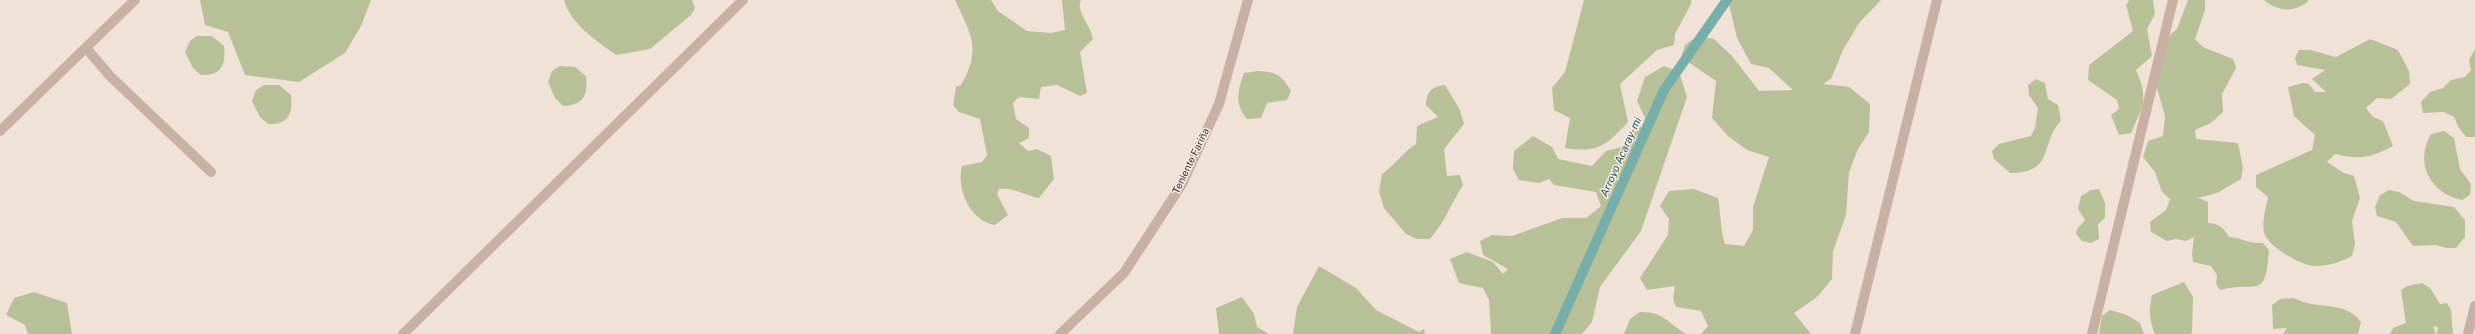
<!DOCTYPE html>
<html>
<head>
<meta charset="utf-8">
<style>
	body { margin:0 }
	canvas { display:block; background:#f1e2d8 }
</style>
</head>
<body>
<canvas width="2475" height="334"></canvas>
<script>
const ctx = document.querySelector('canvas').getContext('2d');
ctx.lineJoin = 'round';
function fillPath(path, color) {
  ctx.fillStyle = color;
  ctx.fill(path, 'evenodd');
}
function trace(path, color, width, dash) {
  ctx.strokeStyle = color;
  ctx.lineWidth = width;
  ctx.lineCap = dash ? 'butt' : 'round';
  ctx.setLineDash(dash || []);
  ctx.stroke(path);
}
function write(font, color, halo, rows, align = 'center') {
  ctx.font = font + ' "Public Sans",sans-serif';
  ctx.lineWidth = 3;
  ctx.setLineDash([]);
  ctx.textBaseline = 'middle';
  ctx.strokeStyle = halo;
  ctx.fillStyle = color;
  for (const [text, x, y, turn = 0] of rows) {
    ctx.save();
    ctx.translate(x, y);
    ctx.rotate((+turn || 0) * Math.PI / 180);
    ctx.textAlign = isNaN(turn) ? turn : align;
    if (halo) ctx.strokeText(text, 0, 0);
    ctx.fillText(text, 0, 0);
    ctx.restore();
  }
}
const green = new Path2D(`
	M200 0H371L361 26 345 53 299 82 245 75 228 32 205 25Z
	M564 0H692L695 8 691 15 650 49 616 55C596 40 571 25 564 0Z
	M955 0H991L998 11 1027 31 1051 33 1065 30 1062 0H1081C1075 11 1092 27 1093 39L1080 52 1087 93 1080 96 1057 85 1041 87 1039 99 1019 97 1013 103 1016 119 1029 128V138L1019 143 1028 151 1037 149 1051 156 1054 179 1039 198C1025 195 1012 187 999 189L997 194 1008 215 995 225C970 221 956 189 962 166L982 162 987 155 980 119 959 112 953 105 956 87 961 85C982 49 971 35 955 0Z
	M1584 0H1691V4L1675 34 1674 45 1657 50 1620 84 1628 122C1605 146 1599 153 1565 148L1570 118 1554 110 1552 88 1565 72Z
	M1721 0H1881L1859 23 1843 50 1831 79 1823 84 1849 87 1870 104 1869 132 1858 149 1849 172 1846 215 1833 251 1832 279 1817 297 1794 313 1811 334H1701L1708 326 1701 311 1676 307 1673 299 1675 286 1647 290 1640 278 1668 235 1669 219 1660 206 1669 191 1694 189 1718 198C1721 214 1720 228 1725 244L1744 246 1753 230V207L1769 157 1747 150 1728 136 1712 118 1716 81 1681 57 1685 45 1698 36 1714 39 1732 56 1759 91 1793 90 1769 68 1751 64 1737 38 1729 4Z
	M2129 0H2153L2155 14 2147 29 2152 56 2136 70C2149 100 2143 105 2131 133L2119 135 2111 115 2119 109 2117 100 2088 80 2089 65 2133 31 2126 5Z
	M2188 0H2205V10L2195 39 2203 47 2233 59 2236 68 2222 94 2223 112 2211 123 2195 130 2196 139 2238 143 2243 168 2241 179 2217 193 2198 198 2208 202V223C2218 223 2224 228 2229 237 2241 238 2251 244 2263 243L2269 250C2265 302 2258 280 2220 290L2216 284 2217 275 2211 266 2193 262 2192 254 2194 237 2186 241 2176 239 2167 241 2151 232 2150 222 2166 210 2170 199 2162 192 2155 172 2143 157 2148 141 2163 136 2165 116 2154 78 2161 52 2171 34 2177 29Z
	M2264 0H2309C2296 13 2278 12 2264 0Z
	M197 36H212L224 46C226 64 222 76 201 75L193 68 185 52 190 41Z
	M2370 39 2398 50 2409 71 2410 84 2391 99 2377 98 2366 108 2373 117 2383 121 2393 146C2370 158 2361 160 2335 154L2327 162 2344 173 2354 176 2360 198 2352 221 2355 244 2352 256C2340 262 2329 266 2316 266 2303 267 2272 248 2266 237 2260 227 2266 208 2268 197L2256 187V175L2312 150 2315 135 2294 116 2288 87 2303 83 2309 84 2315 92H2326L2312 79 2325 70 2297 65 2295 58 2299 50H2310L2336 57Z
	M2475 49V137H2466L2459 128 2454 117 2444 112 2423 113 2421 102 2430 92 2443 88 2451 80 2465 77 2471 70 2469 60Z
	M560 66 575 67 586 76C588 95 584 105 563 106L555 98 548 82 552 71Z
	M1664 66 1679 72 1687 97 1641 231 1600 287 1592 322 1582 334H1491L1489 300 1483 288 1459 283 1450 259 1467 252 1493 262 1503 274 1508 269 1483 255 1480 241 1492 235 1512 236 1562 218H1586L1601 206 1596 192 1554 185 1549 179 1539 183 1519 180 1513 169 1514 151 1533 136 1552 147 1558 159 1592 166 1606 151 1622 147 1631 131 1642 126 1645 118 1637 101 1645 77Z
	M1258 71C1276 72 1281 74 1291 91L1287 100 1267 103 1261 118 1247 119C1234 104 1238 90 1244 73Z
	M2036 79 2045 83 2048 99 2058 105 2061 121C2039 143 2056 173 2010 173L1994 159 1992 151 1999 144 2031 136 2035 128 2038 108 2029 95 2028 85Z
	M264 85H279L291 95C293 113 289 125 268 124L260 117 252 101 256 90Z
	M1445 85 1460 110 1464 124 1444 149 1447 176 1460 175 1463 185C1451 204 1444 223 1430 239H1417L1406 234 1384 208 1379 192 1382 174C1395 165 1403 152 1416 144L1417 126 1438 117 1426 105C1427 91 1431 87 1445 85Z
	M2444 131 2454 138 2460 169 2471 184 2470 195 2462 200C2430 194 2414 162 2431 134Z
	M2099 189 2105 203V218L2098 224 2099 239 2091 243 2082 241 2076 234 2078 228 2085 220 2078 209 2081 196 2091 190Z
	M2389 190 2399 192 2414 201 2454 207 2465 220V237L2456 248H2447L2436 245 2413 246 2396 222 2377 216 2375 207 2380 195Z
	M1319 266 1356 288 1376 310 1419 332 1424 329 1425 334H1293L1297 307Z
	M2184 282 2193 297 2192 332 2191 334H2155C2149 320 2149 309 2152 295Z
	M2422 283 2430 288 2440 304 2447 303 2451 310 2453 334H2437L2438 327 2433 326 2436 334H2390L2393 328 2406 323 2401 290 2407 286Z
	M34 292 67 303 72 334H28L25 325 6 315 14 298Z
	M1242 297 1254 314 1257 327 1269 334H1219L1216 308Z
	M2294 298C2317 311 2344 299 2361 322L2358 334H2283L2287 328 2273 329 2272 305 2280 299Z
	M2110 310 2127 315 2140 323 2144 334H2099L2102 316Z
	M1640 312C1664 311 1668 324 1687 334H1624L1630 319Z`);
const stream = new Path2D(`
	M1555 334 1664 90 1727 0`);
const lane = new Path2D(`
	M86 48 110 76 211 172`);
const street = new Path2D(`
	M0 131 135 0
	M403 334 743 0
	M1060 334 1124 273 1182 184 1219 104 1248 0
	M1855 334 1937 0
	M2092 334 2173 0
	M2468 334 2475 306`);
const streetNames = [
	["Teniente Fariña",1191,161,-64]
];
const waterNames = [
	["Arroyo Acaray-mi",1621,157,-66]
];
fillPath(green, '#b8c098');
trace(stream, '#76afaa', 10);
trace(lane, '#c9b0a4', 10);
trace(street, '#c9b0a4', 10);
write('10px', '#342826', '#f9ede4', streetNames);
write('italic 11px', '#1b5653', '#f9ede4', waterNames);
</script>
</body>
</html>
